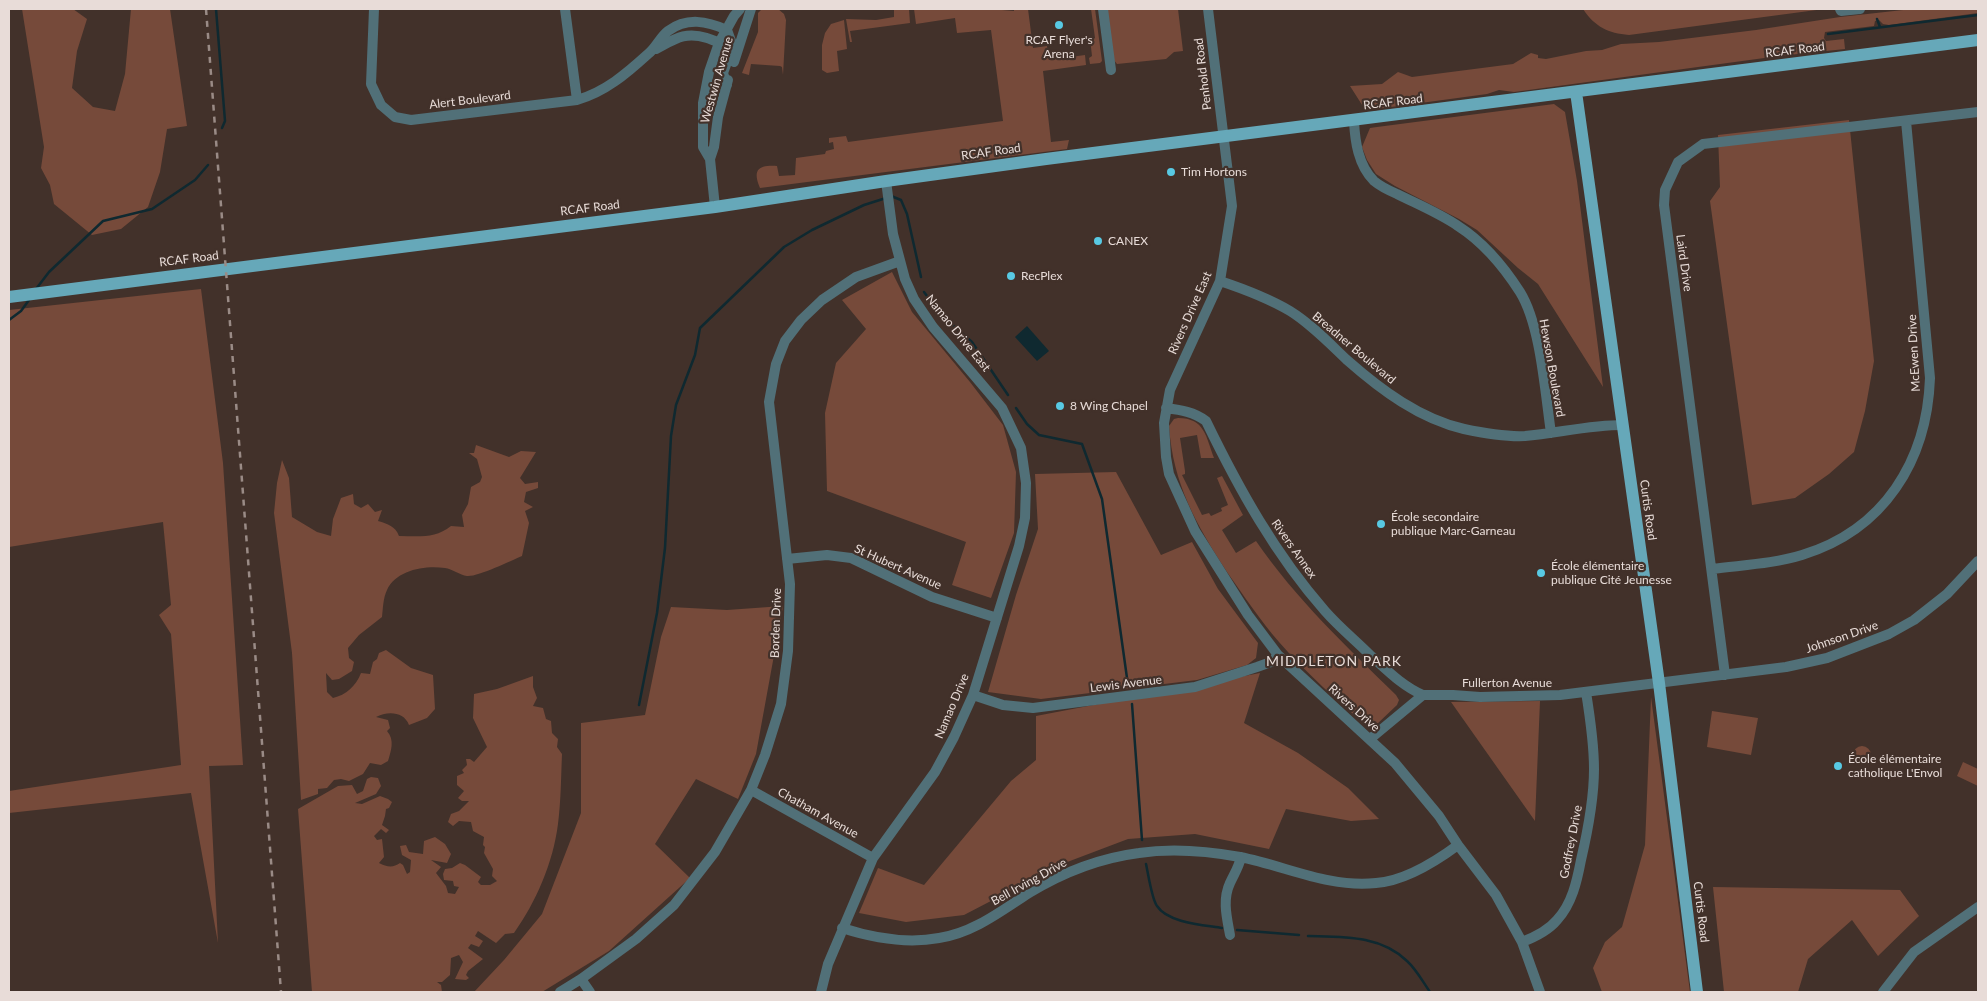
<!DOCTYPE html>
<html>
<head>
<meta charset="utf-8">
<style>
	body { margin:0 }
	#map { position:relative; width:1987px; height:1001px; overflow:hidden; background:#42312a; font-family:Lato,sans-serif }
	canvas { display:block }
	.frame { position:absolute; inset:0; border:10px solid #e8dcd8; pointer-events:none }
</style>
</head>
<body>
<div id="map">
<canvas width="1987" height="1001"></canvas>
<div class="frame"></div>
</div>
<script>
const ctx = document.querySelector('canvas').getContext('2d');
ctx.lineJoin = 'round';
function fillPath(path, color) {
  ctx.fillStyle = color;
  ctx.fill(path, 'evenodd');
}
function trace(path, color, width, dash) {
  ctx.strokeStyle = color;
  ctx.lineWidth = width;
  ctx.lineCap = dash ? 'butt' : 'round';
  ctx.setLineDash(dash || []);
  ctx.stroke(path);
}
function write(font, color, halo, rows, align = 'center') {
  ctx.font = font + ' Lato,sans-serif';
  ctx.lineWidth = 4.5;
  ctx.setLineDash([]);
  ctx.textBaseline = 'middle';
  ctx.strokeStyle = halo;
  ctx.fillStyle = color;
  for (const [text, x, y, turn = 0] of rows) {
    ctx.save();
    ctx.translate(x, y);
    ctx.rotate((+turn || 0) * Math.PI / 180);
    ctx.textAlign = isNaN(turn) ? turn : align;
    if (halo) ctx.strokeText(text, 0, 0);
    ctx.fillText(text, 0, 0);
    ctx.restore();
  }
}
const green = new Path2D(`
	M22 9H73L87 19 77 51 72 88 93 107 115 111 125 74 131 9H170L187 126 167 129 160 172 148 207 121 229 92 235 54 204 50 185 41 168 44 147Z
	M762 9H778L784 14 786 20 783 75 782 67 780 66 751 64 749 75 742 73 758 32V13Z
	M894 9H909L910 23 850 31 852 42H850L846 19 876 20 894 17Z
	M914 9H1001L1002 10 1014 11V9H1028L1033 48 1047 46 1049 60 1085 55 1086 65 1043 71 1051 142 1069 140 1067 149 760 188C752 169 759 165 777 166L779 176 795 175 796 158 825 154 826 151 834 149 833 142 829 143V138L846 136 848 142 1003 121 991 30 957 33 955 18 916 24Z
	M1091 9H1095L1102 61 1100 63 1090 64 1089 58 1092 56 1090 39 1095 38Z
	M1106 9H1178L1183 51 1174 52 1166 59 1117 64 1113 59Z
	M1583 9H1824L1629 35C1608 33 1595 27 1583 9Z
	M1912 9H1978V13L1889 25 1883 24 1879 20 1875 21 1874 26 1825 32 1824 38 1826 41 1844 39 1845 49 1779 56 1514 92 1499 90 1487 94 1369 110 1364 108 1350 86 1382 84 1398 72 1412 77 1513 64 1531 53 1538 55V58L1546 59 1586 51 1602 50 1621 44 1659 42 1756 30 1840 17Z
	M844 20 847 49 837 51 839 71 827 73 822 70V45L825 33 831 24Z
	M1554 104 1565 112 1577 181 1603 387 1538 284 1518 268 1477 230 1459 219 1395 186 1376 174 1367 160 1362 147 1370 128 1377 127Z
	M1849 120 1874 361 1865 411 1854 452 1829 474 1795 498 1752 505 1710 201 1720 187 1718 135Z
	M892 272 912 312 970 382 1003 425 1016 472 1014 533 991 598 952 585 966 542 827 491 825 413 836 363 866 329 842 300Z
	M201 289 223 463 243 765 209 766 218 943 191 793 9 813V791L181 765 171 634 159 615 171 605 163 522 9 547V310Z
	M1178 418C1205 418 1206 437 1214 458H1201L1197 435 1180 438 1185 471V474L1182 475 1202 515 1209 513 1211 516 1222 511 1221 508 1228 505 1217 478 1222 476 1243 515 1222 530 1236 553 1256 541C1296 599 1346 646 1396 695L1399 700 1397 705 1376 725 1367 726C1337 700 1306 673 1279 642 1260 620 1244 596 1227 572 1196 524 1173 484 1169 426L1174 419Z
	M476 445 509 457 521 451 536 452 520 478 525 484 538 482V488L526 492 524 502 533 507 525 511 529 523 522 556C510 561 478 577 467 576 460 575 452 569 445 568 425 565 396 570 387 590 383 598 383 609 382 617L359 635 348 648 349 658 354 662 352 671 339 679 332 680 326 673 327 692 333 698C346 695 356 686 361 673L370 674 373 662 377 659 379 653 386 650 411 668 433 675 435 709 427 718 409 725C404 711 387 711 376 717L388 720 390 728 387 731C395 740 391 751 388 761L381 765 370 763 363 774 349 781 341 779 334 780 327 788 318 789V794L301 800 292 653 274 513 277 483 282 460 289 478 292 517 317 532 331 536 333 519 341 498 353 494 354 504 361 508 368 504 375 512 382 510 378 521C388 524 395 526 399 536 418 536 435 539 451 526L464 527 462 515 468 504 471 487 480 482 482 477 477 459 469 453H474Z
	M1116 472 1161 555 1192 542 1218 589 1258 643 1256 658 1247 665 1197 680 1041 699 988 692 1016 595 1038 529 1035 474Z
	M783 606 756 754 738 799 696 779 655 844 690 878 609 951 542 992H474L504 960 542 914 581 813V723L645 715 661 637 671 607 727 610Z
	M1260 673 1244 723 1298 753 1348 788 1379 819 1351 821 1286 809 1269 849 1195 834 1128 839 1062 864 964 915 906 922 859 913 878 868 924 885 1011 781 1036 760V716Z
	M533 676V687L537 698 533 706 543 708 546 719 551 721 552 733 558 739 557 747 562 754C561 777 561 801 558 824 553 863 536 902 514 933L505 934 496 943 478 931 475 936 483 941 479 947 471 944 468 948 483 959 468 971 466 975 469 978 466 980 455 979 463 962 459 955 451 958 450 975 442 982H437L441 985 442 992H312L298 809 338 786 352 785 357 794 363 791 367 779 371 777 378 778 381 786 376 794 355 803 362 804 380 796 388 799 392 802 389 808 386 809 385 816 382 825 389 830 386 833 381 829 374 836 377 840 382 839 384 857 379 863C387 867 393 868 400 863L403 865 407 874 410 872 411 860 402 855 400 846 406 845 409 852 423 854 424 841 435 837 445 844 451 854 447 863 431 860 441 867 436 873 446 886 448 893 455 894 459 887 454 886 453 881 444 880 443 874 445 869 452 868 460 863 465 865 481 877 478 882 481 885H490L497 881 492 876 493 869 484 853 485 847 483 845 484 837 473 831 471 822 459 821 453 826 448 822 451 814 459 811 469 801H462L458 798 464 791 457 785V776L464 773 462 770 467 765 466 759H470L474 762 487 747 473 718 474 694 497 689Z
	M1651 697 1690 992H1602L1593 968 1605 942 1622 927 1645 845Z
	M1540 701 1535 821 1451 702Z
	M1712 711 1758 718 1751 755 1707 747Z
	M1853 755a9 9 0 1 1 18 0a9 9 0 1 1-18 0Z
	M1963 762 1978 769V786L1957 776Z
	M1713 887 1900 890 1919 916 1878 956 1852 920 1808 959 1798 992H1724Z`);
const water = new Path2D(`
	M1027 326 1049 351 1037 361 1015 337Z`);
const stream = new Path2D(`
	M216 9 225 121 222 128
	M1877 19 1880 27
	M1828 34 1978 15
	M891 196 901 200 907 214 921 277
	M36 289 49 272 103 221 152 209 195 180 208 165
	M924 292 942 316 972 342 1008 395
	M9 320 21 311 29 300
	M1016 408 1027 424 1039 435 1082 444 1102 499 1127 678
	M1132 704 1142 840
	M639 705 657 613 665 548 671 436 676 405 695 355 700 328 784 247 812 230 864 205 886 198
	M1146 864C1148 873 1152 900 1157 906 1168 923 1204 925 1222 928
	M1237 930 1299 935
	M1308 936C1343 937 1380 935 1407 961 1416 969 1423 982 1430 992`);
const minor = new Path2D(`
	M374 9 371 84 381 105 395 117 411 120 577 100C605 92 626 74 648 54 656 48 660 37 668 31 687 17 707 21 727 30L731 41V51L723 73 727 85
	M565 9 577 100
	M1103 9 1111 70
	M1208 9 1232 206 1220 281 1170 390 1164 423 1166 457 1169 474 1195 531 1248 615 1278 655 1395 763 1439 816 1458 845 1496 895 1522 942 1540 992
	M1840 9 1841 11 1860 9
	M656 49C675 39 685 31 707 38 714 40 718 44 726 42
	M734 62 751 9
	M1354 121C1355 141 1358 165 1374 181 1380 186 1390 191 1397 194 1417 204 1439 213 1458 226 1483 242 1504 267 1520 292 1541 326 1545 393 1551 433
	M710 159 714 147 718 117 728 80
	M715 207 710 159 703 147V103L709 72 719 43 734 16 740 9
	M1220 281C1244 289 1268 298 1290 311 1311 324 1329 343 1347 360 1381 390 1420 419 1464 429 1483 433 1505 437 1525 436 1558 433 1590 425 1623 425
	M1166 408C1181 410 1194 412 1206 421 1239 489 1275 554 1325 611 1339 627 1355 640 1369 654 1387 670 1402 686 1423 695
	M787 559 827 555 851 558 932 597 997 618
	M1712 569C1742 565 1773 564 1802 555 1884 530 1927 461 1930 378L1906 121
	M1725 675 1664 205 1665 190 1678 162 1703 144 1978 112
	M973 695 1003 705 1033 708 1195 687 1257 667 1271 662 1278 655
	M1370 739 1423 695H1453L1480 697 1560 695 1786 667 1827 658 1889 634 1914 620 1947 594 1978 561
	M751 790 873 858
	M842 928C873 938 907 944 939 938 973 933 1001 911 1029 893 1062 873 1100 858 1139 853 1172 848 1207 851 1240 857 1286 866 1328 888 1376 883 1405 881 1435 862 1458 845
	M1230 935C1227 918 1222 900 1230 883 1234 874 1239 867 1241 857
	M1522 942C1535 937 1548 931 1557 920 1572 904 1577 881 1581 860 1588 830 1594 800 1594 769 1594 743 1590 717 1586 692
	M581 979 590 992
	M560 992 581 979 636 939 674 905 715 852 751 790 765 755 781 704 788 651 790 584 769 402 776 364 785 341 801 320 822 300 856 277 900 261
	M821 992 828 964 873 858 935 772 954 737 973 695 1019 546 1025 518 1026 483 1021 448 1002 408 933 327 914 299 905 279 893 234 886 181
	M1883 992 1914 952 1978 907`);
const major = new Path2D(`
	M1576 92 1659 683 1697 992
	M9 297 715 207 886 181 1046 159 1978 40`);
const rail = new Path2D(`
	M206 9 281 992`);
const markers = [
	[1059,25,5,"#58c9e3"],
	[1171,172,5,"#58c9e3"],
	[1098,241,5,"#58c9e3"],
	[1011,276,5,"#58c9e3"],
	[1060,406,5,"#58c9e3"],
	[1381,524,5,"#58c9e3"],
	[1541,573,5,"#58c9e3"],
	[1838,766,5,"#58c9e3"]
];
const poiNames = [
	["RCAF Flyer's",1059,40,"center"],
	["Arena",1059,54,"center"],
	["Tim Hortons",1181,172],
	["CANEX",1108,241],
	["RecPlex",1021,276],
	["8 Wing Chapel",1070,406],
	["École secondaire",1391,517],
	["publique Marc-Garneau",1391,531],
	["École élémentaire",1551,566],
	["publique Cité Jeunesse",1551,580],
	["École élémentaire",1848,759],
	["catholique L'Envol",1848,773]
];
const streetNames = [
	["RCAF Road",1795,50,-7],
	["Penhold Road",1203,74,-97],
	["Westwin Avenue",717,80,-74],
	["Alert Boulevard",470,100,-7],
	["RCAF Road",1393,102,-7],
	["RCAF Road",991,152,-8],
	["RCAF Road",590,208,-7],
	["RCAF Road",189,259,-7],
	["Laird Drive",1684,263,82],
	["Rivers Drive East",1190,313,-66],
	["Namao Drive East",958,333,51],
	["Breadner Boulevard",1354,348,40],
	["McEwen Drive",1914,353,-93],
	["Hewson Boulevard",1552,368,80],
	["Curtis Road",1648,510,82],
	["Rivers Annex",1294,549,55],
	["St Hubert Avenue",898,567,24],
	["Borden Drive",776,623,-88],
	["Johnson Drive",1842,637,-19],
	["Fullerton Avenue",1507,683],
	["Lewis Avenue",1126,684,-7],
	["Namao Drive",952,706,-67],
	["Rivers Drive",1354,708,42],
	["Chatham Avenue",818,813,29],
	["Godfrey Drive",1571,842,-79],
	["Bell Irving Drive",1029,882,-29],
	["Curtis Road",1701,912,83]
];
const neighbourhoodNames = [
	["MIDDLETON PARK",1334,661]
];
fillPath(green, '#764a3a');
fillPath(water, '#0f2930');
trace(stream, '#0f2930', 2.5);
trace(minor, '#517078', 10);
trace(major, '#66a8b9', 12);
trace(rail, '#9a8b86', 2.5, [6, 6]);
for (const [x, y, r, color] of markers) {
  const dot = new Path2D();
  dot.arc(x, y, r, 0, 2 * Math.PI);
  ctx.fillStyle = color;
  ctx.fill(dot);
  trace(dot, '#42312a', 2);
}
write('12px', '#e8dcd8', '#42312a', poiNames, 'left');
write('12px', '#e8dcd8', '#42312a', streetNames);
ctx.letterSpacing = '1px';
write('14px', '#e8dcd8', '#42312a', neighbourhoodNames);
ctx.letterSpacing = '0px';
</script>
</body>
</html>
